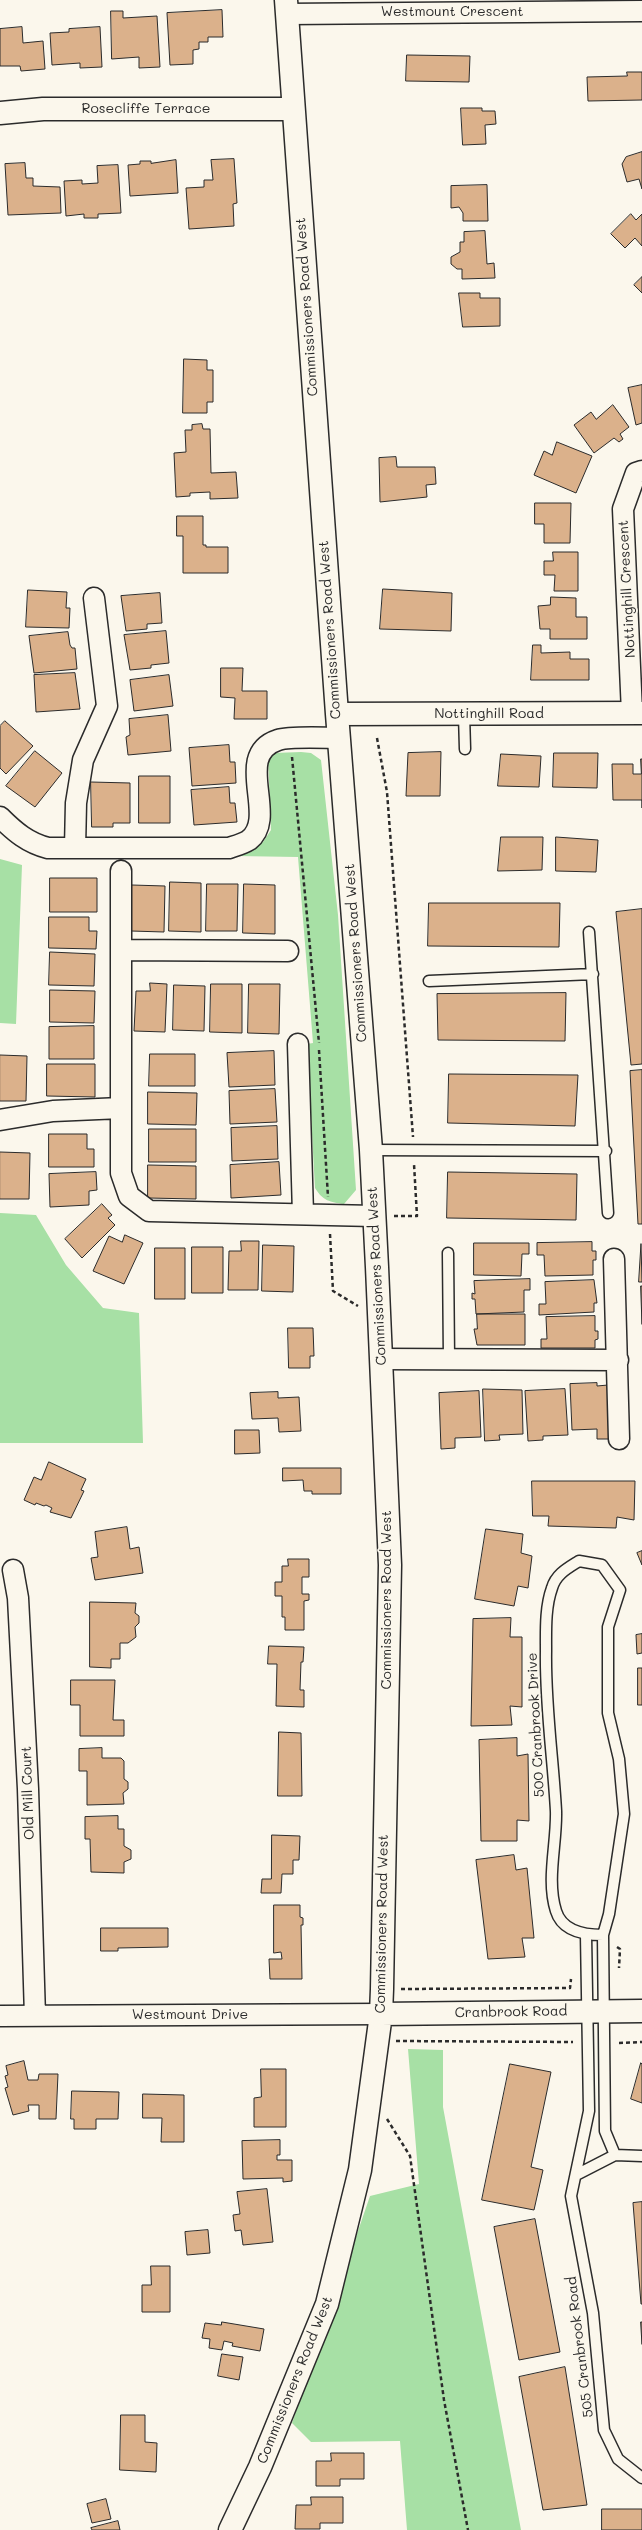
<!DOCTYPE html>
<html>
<head>
<meta charset="utf-8">
<style>
	body { margin:0 }
	canvas { display:block; background:#fbf7ec }
</style>
</head>
<body>
<canvas width="642" height="2530"></canvas>
<script>
const ctx = document.querySelector('canvas').getContext('2d');
ctx.lineJoin = 'round';
function fillPath(path, color) {
  ctx.fillStyle = color;
  ctx.fill(path, 'evenodd');
}
function trace(path, color, width, dash) {
  ctx.strokeStyle = color;
  ctx.lineWidth = width;
  ctx.lineCap = dash ? 'butt' : 'round';
  ctx.setLineDash(dash || []);
  ctx.stroke(path);
}
function write(font, color, halo, rows, align = 'center') {
  ctx.font = font + ' Mali,sans-serif';
  ctx.lineWidth = 3.5;
  ctx.setLineDash([]);
  ctx.textBaseline = 'middle';
  ctx.strokeStyle = halo;
  ctx.fillStyle = color;
  for (const [text, x, y, turn = 0] of rows) {
    ctx.save();
    ctx.translate(x, y);
    ctx.rotate((+turn || 0) * Math.PI / 180);
    ctx.textAlign = isNaN(turn) ? turn : align;
    if (halo) ctx.strokeText(text, 0, 0);
    ctx.fillText(text, 0, 0);
    ctx.restore();
  }
}
const green = new Path2D(`
	M301 752 311 753 321 760 338 915 356 1190 344 1204C330 1202 323 1201 315 1188L307 1044 313 1043 298 857 236 856 263 842 271 830 268 758 274 753Z
	M0 859 22 865 16 1024 0 1023Z
	M0 1213 36 1215 66 1265 103 1308 139 1313 143 1443H0Z
	M408 2049 443 2050V2107L521 2530H407L400 2441 311 2442 292 2423 370 2196 419 2184Z`);
const building = new Path2D(`
	M222 10 223 37H208V42H199V49L193 50V64L170 65 167 13Z
	M111 11H123V18L157 16 160 67 139 68V57L112 59Z
	M22 27 23 43 43 41 45 69 21 71 20 66H0V29Z
	M100 27 102 67 80 68V63L52 65 50 33 69 32V29Z
	M407 55 470 56 469 82 406 81Z
	M627 72H642V100L588 101 587 77 627 76Z
	M461 108H482V111H495L496 124 485 125 486 144 463 145Z
	M642 152V189L639 179 627 182 622 164 626 157Z
	M234 159 237 203 233 204 234 226 189 229 186 188 204 187V180H213L211 160Z
	M176 160 178 193 130 196 128 165 140 164V161H151V163Z
	M25 163 26 178H33V186L60 187 61 213 8 215 5 164Z
	M118 165 121 213 98 214V218H84V214L66 216 64 181 82 180V184L98 183 97 166Z
	M487 185 488 221H463V213L459 207 451 208V186Z
	M631 214 636 220 642 214V246L635 238 625 248 611 234Z
	M485 231 487 264 494 263 495 278 462 279V269H457L451 264V257L460 252V242H464V232Z
	M642 277V293L634 285Z
	M459 293H480V298H500V326L463 327Z
	M184 359 207 360V370H213V402H207V413H183Z
	M642 385V423L636 425 628 388Z
	M613 405 629 427 620 434 623 439 619 442 614 438 594 453 574 425 591 412 596 419Z
	M202 424 203 429H210L211 473 236 472 238 498 210 499V492L190 493V496L176 497 174 453 186 452 185 430H192V425Z
	M557 442 592 456 576 493 534 475 544 451 552 455Z
	M396 457 397 467H435L436 484 426 485 427 497 380 502 379 458Z
	M535 503H571L570 543H544V524H535Z
	M177 516H203V545H206V547H228V573H183V536H177Z
	M553 552H578V591H554L555 575H544V561H553Z
	M383 589 452 593 451 631 380 629Z
	M28 590 67 592 66 608H70L69 628 26 627Z
	M160 593 162 623 147 624V629L126 631 121 596Z
	M551 597 576 598V617H587V639H550V629H540L538 606 550 605Z
	M166 631 169 663 151 665V668L130 670 124 635Z
	M68 632 70 645 72 648H75L77 669 34 673 29 636Z
	M533 645H541V653L570 652V659H589V680H531Z
	M221 668H243L242 691H267V719H234L235 698 221 697Z
	M75 673 80 709 36 712 34 675Z
	M169 675 173 706 134 711 130 680Z
	M168 715 171 751 128 755 126 737 130 735 129 719Z
	M5 721 33 746 6 774 0 768V726Z
	M229 745 230 762H235L236 783 192 786 189 748Z
	M35 751 62 773 35 807 6 786Z
	M441 752 440 796H406L408 753Z
	M554 753H598L597 788 553 787Z
	M501 754 541 756 539 787 498 786Z
	M641 759H642V808V800H613L612 764H633V774H641Z
	M139 776H170V823H139Z
	M91 782 130 783V823H113V827H92Z
	M229 787 230 803H235L237 822 194 825 191 790Z
	M501 837H543L542 870 498 871Z
	M556 837 598 840 596 872 556 871Z
	M50 878H97V912H50Z
	M170 882 201 883V932L169 931Z
	M207 884H238L237 931H206Z
	M244 884 275 885V934L243 933Z
	M132 885 165 886 164 932 131 931Z
	M429 903H560L559 947 428 946Z
	M642 909V1064L631 1065 616 912Z
	M49 917H89V931H97L96 949 49 948Z
	M50 952 95 954 94 986 49 985Z
	M150 983 167 984 165 1032 134 1031 136 991H150Z
	M211 984H242V1033L210 1032Z
	M249 984H280L279 1034 248 1033Z
	M174 985 205 986 204 1031 173 1030Z
	M50 990 95 991 94 1023 50 1022Z
	M566 993 565 1041 438 1040 437 994Z
	M94 1026V1059H49V1027Z
	M274 1051 275 1085 229 1087 227 1053Z
	M150 1054H195V1086H149Z
	M0 1055 27 1056 26 1101H0Z
	M47 1064H95V1097L47 1096Z
	M642 1070V1224H638L630 1071Z
	M449 1074 578 1075 575 1126 448 1123Z
	M275 1089 277 1122 230 1124 229 1091Z
	M148 1092 197 1093 196 1125 148 1124Z
	M277 1126 278 1159 232 1161 231 1128Z
	M149 1129H196V1162H149Z
	M49 1134H87V1149H94V1167H49Z
	M0 1152 30 1153 29 1199H0Z
	M279 1162 281 1195 231 1198 230 1165Z
	M148 1165 196 1166V1199L148 1198Z
	M96 1172 97 1190 89 1191V1205L50 1207 49 1174Z
	M448 1172 577 1174 576 1220 447 1218Z
	M102 1204 112 1215 108 1218 115 1225 82 1258 65 1239Z
	M125 1235 143 1243 124 1284 93 1271 109 1236 122 1242Z
	M241 1241H259L258 1290H228L229 1251H241Z
	M592 1242V1251H596V1260H593V1275L545 1276 544 1255H537V1243Z
	M474 1243H529V1254H522L521 1276 474 1275Z
	M641 1244 642 1282H639Z
	M263 1245 294 1246 293 1292 262 1291Z
	M192 1247H223V1293H192Z
	M155 1248H185V1299H155Z
	M530 1279V1290H524V1312L476 1314 475 1299H472V1293L475 1294 474 1281Z
	M594 1280 597 1303H594V1312L539 1315V1304H546L545 1282Z
	M641 1286H642V1324Z
	M477 1314H525V1345H477L474 1329H477Z
	M595 1316V1331H598V1339L595 1340V1348H541V1339H547L546 1317Z
	M288 1328H313L314 1356H310V1368H289Z
	M597 1383V1386L608 1385 610 1439H597V1429L572 1430 570 1384Z
	M483 1389 522 1390 523 1434 499 1435 500 1440 485 1441Z
	M565 1389 568 1435 543 1436V1440L528 1441 525 1391Z
	M479 1391 481 1437 455 1438V1448L441 1449 439 1393Z
	M278 1392V1398L299 1397 301 1431 279 1432 278 1418 252 1419 250 1393Z
	M235 1430H259L260 1453 235 1454Z
	M49 1462 86 1479 81 1490 84 1491 71 1518 50 1512 52 1508 46 1505 44 1506 36 1503 35 1505 24 1500 34 1477 41 1480Z
	M283 1468H341V1494H312V1491H304L303 1480 283 1481Z
	M532 1481H635L634 1520 617 1517 616 1528 548 1526 549 1516H533Z
	M127 1527 130 1549 139 1547 143 1573 95 1580 91 1558 98 1557 95 1532Z
	M486 1529 523 1534 521 1553 532 1556 528 1588 518 1586 514 1606 475 1599Z
	M642 1551V1565L637 1553Z
	M288 1559H309V1577H302V1594H309V1600L304 1601V1630H285V1617H282V1596H275V1582H282V1566H288Z
	M90 1602 136 1603 135 1613 139 1616V1623L135 1627 136 1637 128 1643H120V1659H111V1668L90 1667Z
	M511 1618 510 1637H522V1707L510 1706 512 1725 471 1726 473 1619Z
	M642 1634V1653L637 1654 636 1635Z
	M269 1646 304 1647 303 1662H301L300 1690H304V1707L276 1706 277 1664H268Z
	M638 1668H642V1705H638Z
	M71 1680H115L113 1720H124V1736H80V1705H71Z
	M279 1732 301 1733 302 1796H278Z
	M517 1738V1756L528 1754 529 1821 517 1820V1841H481L479 1740Z
	M102 1748V1758H121L124 1761V1779L128 1782V1789L123 1793 124 1804 87 1805V1771H79V1749Z
	M118 1816V1829H124V1846L131 1850V1859L124 1862V1873L91 1872 90 1839H85V1817Z
	M272 1835 300 1836 299 1860H293V1874H282L281 1893H261L262 1879H271Z
	M514 1855 516 1870 527 1868 534 1938H522L525 1957 488 1959 476 1860Z
	M274 1905H300V1917L303 1918V1925H301L302 1979H270L269 1959H282L281 1952 274 1953Z
	M101 1928H168V1947L118 1948V1951H101Z
	M24 2061 28 2080H38L39 2074H58L56 2119H39V2105H28L29 2111 13 2115 5 2088 8 2087 5 2076 8 2075 6 2066Z
	M641 2063 642 2064V2103L631 2099Z
	M510 2064 551 2072 531 2167 543 2170 534 2210 482 2200Z
	M261 2069H286V2127H254V2098L261 2097Z
	M72 2091 119 2092 118 2119H96V2129H74V2119H71Z
	M143 2094 184 2095V2142H161L162 2118H143Z
	M280 2140V2155H277V2160H292V2181L283 2182V2178L243 2179 242 2141Z
	M267 2189 273 2242 243 2245 241 2230 235 2231 233 2215 240 2214 237 2192Z
	M642 2202V2304H641L633 2203Z
	M535 2219 560 2352 519 2360 494 2227Z
	M208 2230 210 2253 187 2255 185 2232Z
	M151 2266H170V2312H142V2285H151Z
	M222 2322 264 2329 260 2351 232 2346 233 2343 224 2341 222 2350 209 2348 210 2339 202 2338 205 2323 221 2325Z
	M641 2322H642V2344Z
	M222 2354 243 2357 239 2380 218 2376Z
	M565 2367 587 2505 543 2510 519 2377Z
	M121 2415H145V2442L157 2443 156 2472 120 2470Z
	M331 2453H364V2479H340V2486H316V2461H331Z
	M311 2497H343V2523H320V2529H295L296 2505H311Z
	M106 2499 111 2519 92 2523 87 2504Z
	M602 2509H642V2530H602Z
	M118 2521 120 2530H92L91 2528Z`);
const path = new Path2D(`
	M377 738 387 792 413 1137
	M292 757 319 1043
	M319 1050 328 1197
	M394 1216H417L414 1164
	M330 1234 333 1291 358 1306
	M617 1947 620 1949 619 1968
	M401 1989 570 1988 571 1979
	M396 2041 573 2042
	M619 2043 642 2042
	M387 2119 410 2156 444 2400 468 2530`);
const lane = new Path2D(`
	M464 714 465 749
	M589 932 608 1213
	M429 981 593 974
	M371 1150 606 1151
	M448 1253 449 1359
	M586 1935 589 2111 571 2196 593 2313 604 2430 618 2459 642 2478
	M603 1935C585 1935 562 1931 556 1911 546 1880 557 1843 556 1811 553 1757 545 1705 546 1651 546 1631 545 1607 552 1588 556 1574 568 1568 579 1561L602 1565 620 1590 608 1627V1713L619 1759 624 1814 609 1914 603 1935 605 2131 615 2155
	M576 2175 615 2155 642 2156`);
const street = new Path2D(`
	M287 14 642 11
	M632 713 623 509 636 473 642 471
	M0 817C15 832 28 843 48 848H229C235 846 243 844 249 840 279 817 232 755 278 740 290 736 325 738 339 738
	M75 848 76 803 83 760 107 706 94 598
	M121 871V1173L129 1196 149 1211 374 1216
	M121 950 288 951
	M298 1044 303 1214
	M0 1120 53 1111 121 1108
	M614 1259 619 1439
	M381 1359 618 1360
	M13 1570 18 1598 28 1789 35 2016
	M0 2016 381 2014`);
const secondary = new Path2D(`
	M0 113 43 109H292
	M337 714 642 713
	M381 2014 642 2011
	M230 2530 260 2467 327 2304 360 2170 381 2014 382 1989 390 1565 377 1267 371 1150 337 714 286 0`);
const streetNames = [
	["Westmount Crescent",452,12],
	["Rosecliffe Terrace",146,109],
	["Commissioners Road West",307,307,-94],
	["Nottinghill Crescent",627,589,-93],
	["Commissioners Road West",330,630,-94],
	["Nottinghill Road",489,714],
	["Commissioners Road West",356,953,-94],
	["Commissioners Road West",377,1276,-93],
	["Commissioners Road West",387,1600,-90],
	["500 Cranbrook Drive",536,1725,-93],
	["Old Mill Court",28,1793,-92],
	["Commissioners Road West",382,1924,-89],
	["Cranbrook Road",511,2012,-1],
	["Westmount Drive",190,2015],
	["505 Cranbrook Road",580,2347,-97],
	["Commissioners Road West",295,2380,-68]
];
fillPath(green, '#a7e0a5');
fillPath(building, '#dbb18b');
trace(building, '#2b2b2b', 1);
trace(lane, '#2b2b2b', 13);
trace(street, '#2b2b2b', 23);
trace(secondary, '#2b2b2b', 25);
trace(path, '#2b2b2b', 2.5, [4, 3]);
trace(lane, '#fbf7ec', 10);
trace(street, '#fbf7ec', 20);
trace(secondary, '#fbf7ec', 22);
write('14px', '#2b2b2b', '#fbf7ec', streetNames);
</script>
</body>
</html>
